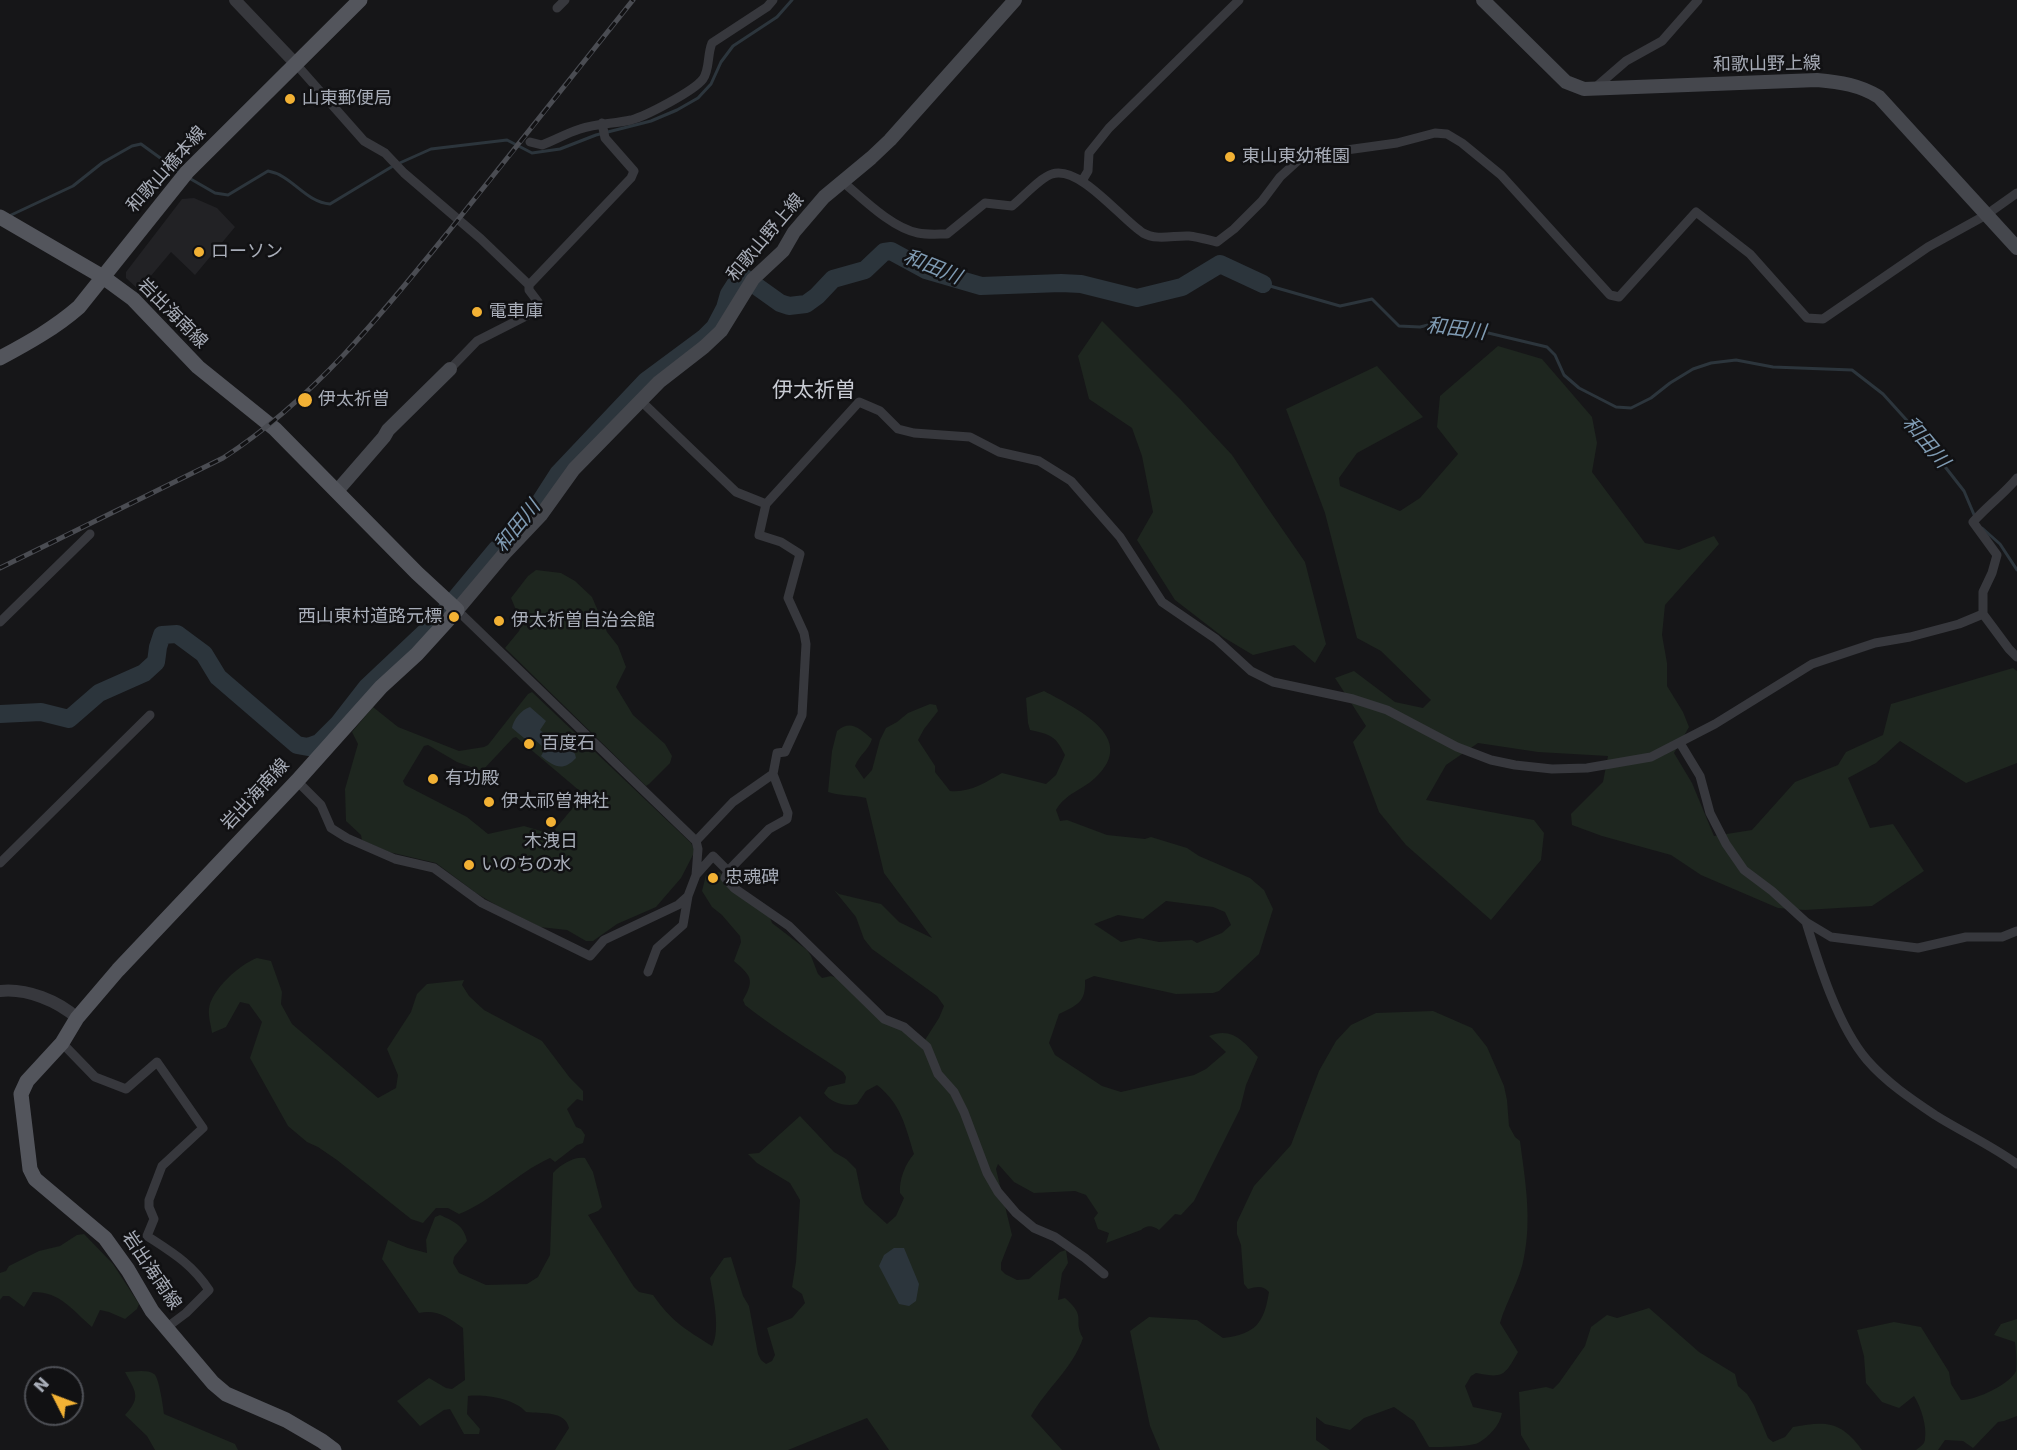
<!DOCTYPE html>
<html>
<head>
<meta charset="utf-8">
<style>
	body { margin:0 }
	#map { position:relative; width:2017px; height:1450px; overflow:hidden; background:#161618; font-family:"DejaVu Sans",sans-serif }
	canvas { display:block }
	.north { position:absolute; left:24px; top:1366px; width:60px; height:60px; box-sizing:border-box; background:#111113; border:2px solid #4d4f55; border-radius:50%; rotate:312deg; font-size:16px; font-weight:700; line-height:24px; text-align:center; color:#a8adb8 }
	.north::after { content:''; display:block; margin:auto; width:21px; height:27px; background:#f2b134; clip-path:polygon(50% 0,100% 100%,50% 72%,0 100%) }
</style>
</head>
<body>
<div id="map">
<canvas width="2017" height="1450"></canvas>
<div class="north">N</div>
</div>
<script>
const ctx = document.querySelector('canvas').getContext('2d');
ctx.lineJoin = 'round';
function fillPath(path, color) {
  ctx.fillStyle = color;
  ctx.fill(path, 'evenodd');
}
function trace(path, color, width, dash) {
  ctx.strokeStyle = color;
  ctx.lineWidth = width;
  ctx.lineCap = dash ? 'butt' : 'round';
  ctx.setLineDash(dash || []);
  ctx.stroke(path);
}
function write(font, color, halo, rows, align = 'center') {
  ctx.font = font + ' "DejaVu Sans","Noto Sans JP",sans-serif';
  ctx.lineWidth = 5;
  ctx.setLineDash([]);
  ctx.textBaseline = 'middle';
  ctx.strokeStyle = halo;
  ctx.fillStyle = color;
  for (const [text, x, y, turn = 0] of rows) {
    ctx.save();
    ctx.translate(x, y);
    ctx.rotate((+turn || 0) * Math.PI / 180);
    ctx.textAlign = isNaN(turn) ? turn : align;
    if (halo) ctx.strokeText(text, 0, 0);
    ctx.fillText(text, 0, 0);
    ctx.restore();
  }
}
const built = new Path2D(`
	M194 198 217 208 235 227 195 275 171 252 139 290 126 278V272L182 199Z`);
const green = new Path2D(`
	M1102 321 1181 400 1232 455 1267 507 1305 562 1326 644 1315 663 1294 645 1253 655 1223 637 1175 600 1137 540 1153 512 1142 456 1132 428 1089 399 1078 356Z
	M1498 346 1542 359 1592 417 1597 443 1592 472 1645 543 1679 550 1714 536 1719 544 1665 605 1662 635 1667 663V686L1683 712 1689 727 1674 753 1692 783 1714 836 1752 830 1795 782 1838 765 1846 752 1883 735 1891 704 2013 668 2017 671V763L1966 783 1900 741 1876 763 1848 778 1870 828 1893 824 1924 871 1872 906 1805 910 1778 908 1701 875 1671 855 1602 836 1572 825 1571 814 1603 782 1608 756 1538 752 1478 743 1446 765 1426 800 1534 820 1544 833 1541 860 1491 920 1406 845 1379 812 1353 742 1366 726 1335 678 1354 671 1395 702 1423 708 1431 700 1381 651 1357 638 1325 513 1286 409 1377 366 1423 417 1357 453 1339 478 1340 486 1400 511 1420 498 1458 454 1437 427 1440 396Z
	M536 570 561 573 575 581 592 597 607 632 618 646 626 667 616 687 633 715 665 744 672 756 670 763 649 784 646 786 505 648 519 631 522 624 511 598 528 576Z
	M1044 691C1075 708 1140 737 1095 778 1081 791 1066 793 1056 810L1060 821 1067 820 1107 835 1145 839 1151 837 1187 848 1199 856 1250 878 1264 890 1273 909 1259 954 1219 991 1213 993 1176 994 1094 976 1085 980C1086 1003 1077 1005 1059 1014L1049 1043 1055 1055 1102 1086 1121 1092 1194 1075 1206 1069 1226 1052 1209 1036C1232 1026 1244 1042 1258 1057L1246 1085 1240 1109 1194 1201 1181 1215 1175 1214 1159 1230C1152 1225 1147 1225 1141 1230L1106 1243 1109 1233 1098 1229 1094 1218 1098 1213 1086 1195 1075 1191 1034 1193 1014 1182 998 1164 996 1169 1012 1235 1001 1263V1270L1005 1274 1017 1280 1029 1279 1060 1252 1066 1250 1068 1263 1062 1273 1058 1300 1065 1298C1088 1318 1072 1319 1083 1338 1073 1368 1046 1389 1031 1416L1062 1450H889L867 1418 788 1450H555L569 1428C565 1410 541 1414 526 1412 515 1399 485 1394 468 1396L467 1414 480 1429 479 1434H464L450 1409 444 1410 420 1426 397 1401 429 1378 446 1388 452 1389 465 1380 463 1328C449 1318 437 1309 419 1313L382 1259 388 1240 408 1248 427 1253 426 1240 435 1217 440 1215C453 1221 464 1225 467 1241L454 1257 453 1263 459 1273 486 1285 527 1284 538 1277 550 1255 553 1173C560 1165 574 1156 585 1158L593 1172 602 1207 598 1211 588 1215 634 1287 639 1292 653 1295C672 1322 685 1329 712 1346 721 1331 713 1295 710 1278L724 1258 731 1257 743 1296 749 1306 758 1354 761 1360 766 1364 772 1361 775 1355 767 1328 792 1318 805 1303 802 1294 792 1287 796 1262 800 1200 790 1183 757 1163 748 1154 759 1153 800 1116 834 1152 846 1159 856 1169 862 1198 865 1204 887 1224 896 1216 904 1198 900 1193C899 1180 905 1164 914 1154 905 1125 901 1104 877 1085L866 1091 857 1104C846 1107 831 1103 824 1093L828 1087 845 1083 846 1077 843 1072C810 1050 777 1030 745 1005L743 1000C755 979 751 976 734 961L741 942 740 936 722 915 712 907 702 891 706 875 719 872 739 888 765 904 772 923 807 950 811 956 818 974 822 978 831 976 837 978 901 1027 925 1040 939 1018 944 1006 937 996 872 949 864 939 856 917 834 890 839 894 881 904 899 922 932 938 884 873 866 798C853 795 840 796 828 792L832 751 837 731C851 719 860 729 872 739 869 750 859 755 855 766L864 779 872 770 880 740 886 728 897 722 908 713 930 704 936 705 938 711 924 729 918 740 935 766V772L950 791C970 793 986 782 1002 773L1046 784 1056 775 1065 755C1056 736 1050 734 1030 730L1028 723 1026 698ZM1166 901 1213 907 1225 912 1231 925 1222 933 1197 943 1192 940 1159 942 1139 938 1121 942 1094 924 1118 915 1143 919Z
	M532 692 691 843 695 851 681 878 656 907 617 924 593 941H586L567 930 540 927 496 905 476 893 436 863 389 852 362 840 361 835 346 821 345 789 358 744 352 732 373 707 398 727 459 751 484 747 488 745 528 694ZM516 737 581 792 582 797 551 834 524 826 488 834 467 817 405 785 403 781 424 746 428 745 457 762 482 771 513 738Z
	M257 958 271 961 282 992 281 1004 292 1024 378 1098 396 1088 398 1075 387 1049 411 1012 417 994 427 984 464 980 462 985 469 996 484 1010 542 1041 570 1078 583 1091V1101L577 1099 567 1109 576 1127 581 1129 585 1135 583 1143 577 1145 555 1162 550 1158C517 1173 492 1201 459 1214L448 1208H436L423 1223 411 1219 337 1160 318 1147 307 1142 288 1126 250 1058 262 1022 249 1004 240 1002 226 1027 212 1033C211 1025 208 1016 209 1009 211 990 240 964 257 958Z
	M1433 1011 1472 1028 1487 1047 1504 1086 1507 1100 1509 1126 1515 1137 1520 1141C1525 1180 1532 1218 1524 1257 1520 1281 1507 1299 1500 1323L1518 1352C1504 1377 1503 1378 1476 1373L1471 1376 1465 1386 1473 1407 1502 1413C1500 1425 1489 1437 1478 1443 1469 1447 1439 1447 1429 1447L1414 1421 1394 1407 1364 1418 1350 1430 1325 1424 1316 1417V1440L1330 1450H1160L1150 1426 1130 1331 1149 1317 1197 1320 1223 1338C1256 1334 1264 1323 1269 1292 1262 1285 1257 1287 1248 1289L1244 1284 1241 1245 1237 1234V1222L1254 1186 1291 1145 1319 1071 1336 1041 1351 1025 1376 1013Z
	M84 1234 113 1264 139 1304 137 1309 125 1319 109 1312 100 1310 92 1327C72 1310 61 1292 33 1292L24 1307 9 1296H3L0 1300V1273L6 1271 9 1266 39 1251 60 1246 77 1235Z
	M1649 1308 1699 1352 1735 1374 1738 1386 1747 1394 1754 1405 1768 1438 1773 1442 1785 1437 1793 1427C1826 1421 1841 1421 1862 1450H1530L1521 1435 1519 1392 1546 1387 1553 1389 1559 1383 1585 1346 1591 1327 1607 1315 1617 1318Z
	M2017 1319V1416L2004 1421 1998 1422 1973 1448 1963 1441 1945 1440 1938 1450H1916C1920 1447 1925 1444 1925 1439 1927 1426 1921 1407 1914 1396L1899 1408 1882 1402 1866 1383 1864 1356 1857 1330 1894 1322 1921 1327 1949 1372 1951 1384 1961 1400C1974 1401 2011 1384 2016 1371 2017 1363 2016 1351 2015 1342L1994 1335 2001 1324Z
	M125 1372C133 1372 147 1369 154 1374 159 1377 163 1406 164 1414L235 1444 238 1450H155L147 1436 125 1415C142 1397 135 1391 125 1372Z`);
const water = new Path2D(`
	M530 707 546 721 540 730 556 743 561 739 575 754 576 758C563 772 554 767 541 756L545 749 534 739 524 738 512 728C513 720 522 709 530 707Z
	M894 1248H904L919 1284 916 1301 909 1306 899 1304 879 1266 884 1255Z`);
const stream = new Path2D(`
	M189 178 215 193 228 195 268 171C292 175 305 202 330 204L393 166 431 149 507 140 532 153 560 149 596 135 651 121 677 110 698 98 711 84 721 62 733 46 777 17 792 0
	M9 216 73 186 102 163 132 146 141 144 181 173
	M1263 284 1340 306 1372 299 1399 326 1420 327 1436 323 1459 326 1547 347 1555 355 1564 375 1579 388 1616 407 1631 408 1651 398 1670 383 1693 369 1711 363 1736 360 1773 367 1852 370 1883 394 1921 436 1964 491 1975 517
	M1982 528 2000 544 2017 570`);
const river = new Path2D(`
	M0 714 41 712 69 719 99 693 144 673 156 662 158 647 162 635 177 634 204 654 218 677 297 745 308 747 319 743 339 723 367 687 437 621 496 550 531 516 558 474 646 381 704 338 715 327 725 308 729 294 738 280 745 278 780 303 789 306 806 304 817 296 833 279 865 270 884 252 891 251 926 270 981 286 1061 283 1081 284 1137 298 1182 287 1220 264 1263 284`);
const minor = new Path2D(`
	M557 8 565 0
	M295 63 364 141 385 153 404 173 481 239 529 285V290L538 302 539 307 536 311 477 341 450 369
	M1596 87 1626 61 1662 41 1698 0
	M530 142 542 145C555 140 567 133 580 129 597 123 614 124 631 120 646 116 694 91 703 79 710 69 707 55 712 43L767 7 773 0
	M1082 181 1088 171 1089 153 1109 128 1239 0
	M843 182C863 199 892 228 918 233 928 235 938 234 947 234L985 203 1012 206C1022 198 1041 177 1052 174 1080 165 1121 219 1143 233 1157 241 1175 235 1189 236 1199 237 1208 240 1217 242L1234 229 1262 201 1280 177 1303 156 1397 143 1435 133 1447 134 1462 143 1501 175 1610 295 1619 297 1696 212 1750 254 1807 318 1823 319 1928 247 1986 215 2017 193
	M529 285 631 178 634 171 605 138 602 123
	M641 401 736 492 766 504
	M2017 478C2004 494 1987 506 1973 522L1997 555 1992 573 1983 592V614L2009 649 2017 657
	M457 610 696 841 698 849 696 875
	M0 622 90 534
	M1680 743 1700 776 1710 813 1726 844 1744 870 1772 891 1806 922 1831 937 1918 948 1966 937H2002L2017 931
	M297 781 321 805 331 828 347 838 395 859 434 868 482 903 590 956 604 940 678 905 688 896 696 875 713 856 728 871 725 878 734 888 789 926 884 1019 904 1027 927 1047 938 1074 954 1092 964 1112 987 1173 998 1192 1016 1213 1034 1228 1055 1237 1085 1258 1104 1274
	M696 841 733 802 773 774 777 753 785 752 802 715 806 644 804 633 788 598 800 554 781 542 759 535 766 504 859 402 880 411 898 429 914 433 970 437 999 452 1039 461 1071 481 1120 537 1162 602 1216 639 1251 671 1273 682 1353 699 1387 710 1457 747 1491 760 1515 765 1552 769 1587 768 1651 757 1715 724 1812 664 1875 643 1910 637 1959 624 1983 614
	M0 863 150 715
	M728 871 769 829 787 819 788 813 773 774
	M1806 922C1819 965 1838 1026 1867 1060 1886 1082 1911 1099 1935 1115 1962 1132 1991 1145 2017 1164
	M648 972 657 948 683 925 688 896
	M62 1043 95 1077 126 1089 157 1062 203 1128 162 1166 149 1200V1207L154 1219 147 1236C173 1253 192 1264 209 1290L186 1313 166 1328`);
const tertiary = new Path2D(`
	M235 0 295 63
	M0 991C27 988 58 1001 77 1018`);
const secondary = new Path2D(`
	M1483 0 1566 82 1584 89 1817 80C1840 82 1860 85 1879 97L2017 248
	M337 491 384 437 388 430 450 369
	M457 610 504 554 541 515 574 469 659 382 704 347 721 331 753 279 783 251 794 232 824 197 871 158 890 140 1015 0`);
const primary = new Path2D(`
	M0 217 103 277 133 299 198 367 275 429 417 573 457 610 417 654 381 687 297 781 118 970 77 1018 62 1043 27 1081 21 1094 30 1169 35 1179 105 1238 128 1270 152 1311 213 1383 226 1394 286 1420 322 1441 334 1450
	M0 358C28 343 55 328 79 307L187 172 360 0`);
const rail = new Path2D(`
	M0 568 223 458C314 399 382 314 449 231 511 154 572 77 633 0`);
const markers = [
	[290,99,6,"#f2b134"],
	[1230,157,6,"#f2b134"],
	[199,252,6,"#f2b134"],
	[477,312,6,"#f2b134"],
	[305,400,8,"#f2b134"],
	[454,617,6,"#f2b134"],
	[499,621,6,"#f2b134"],
	[529,744,6,"#f2b134"],
	[433,779,6,"#f2b134"],
	[489,802,6,"#f2b134"],
	[551,822,6,"#f2b134"],
	[469,865,6,"#f2b134"],
	[713,878,6,"#f2b134"]
];
const streetNames = [
	["和歌山野上線",1767,65,-1],
	["和歌山橋本線",167,170,-48],
	["和歌山野上線",766,238,-50],
	["岩出海南線",172,314,45],
	["岩出海南線",256,795,-47],
	["岩出海南線",151,1271,56]
];
const poiNames = [
	["山東郵便局",302,99],
	["東山東幼稚園",1242,157],
	["ローソン",211,252],
	["電車庫",489,312],
	["伊太祈曽",318,400],
	["西山東村道路元標",442,617,"right"],
	["伊太祈曽自治会館",511,621],
	["百度石",541,744],
	["有功殿",445,779],
	["伊太祁曽神社",501,802],
	["木洩日",551,842,"center"],
	["いのちの水",481,865],
	["忠魂碑",725,878]
];
const waterNames = [
	["和田川",932,268,22],
	["和田川",1456,330,7],
	["和田川",1925,443,50],
	["和田川",518,527,-51]
];
const quarterNames = [
	["伊太祈曽",814,392]
];
fillPath(built, '#222225');
fillPath(green, '#1e261f');
fillPath(water, '#2c353c');
trace(stream, '#2c353c', 3);
trace(river, '#2c353c', 18);
trace(minor, '#37383d', 9);
trace(tertiary, '#37383d', 12);
trace(secondary, '#45474d', 14);
trace(primary, '#53555c', 15);
trace(rail, '#4a4c52', 5);
trace(rail, '#111113', 3, [9]);
for (const [x, y, r, color] of markers) {
  const dot = new Path2D();
  dot.arc(x, y, r, 0, 2 * Math.PI);
  ctx.fillStyle = color;
  ctx.fill(dot);
  trace(dot, '#111113', 2);
}
write('18px', '#a8adb8', '#111113', streetNames);
write('18px', '#a8adb8', '#111113', poiNames, 'left');
write('italic 20px', '#7f9bb3', '#111113', waterNames);
write('21px', '#c9ccd4', '#111113', quarterNames);
</script>
</body>
</html>
